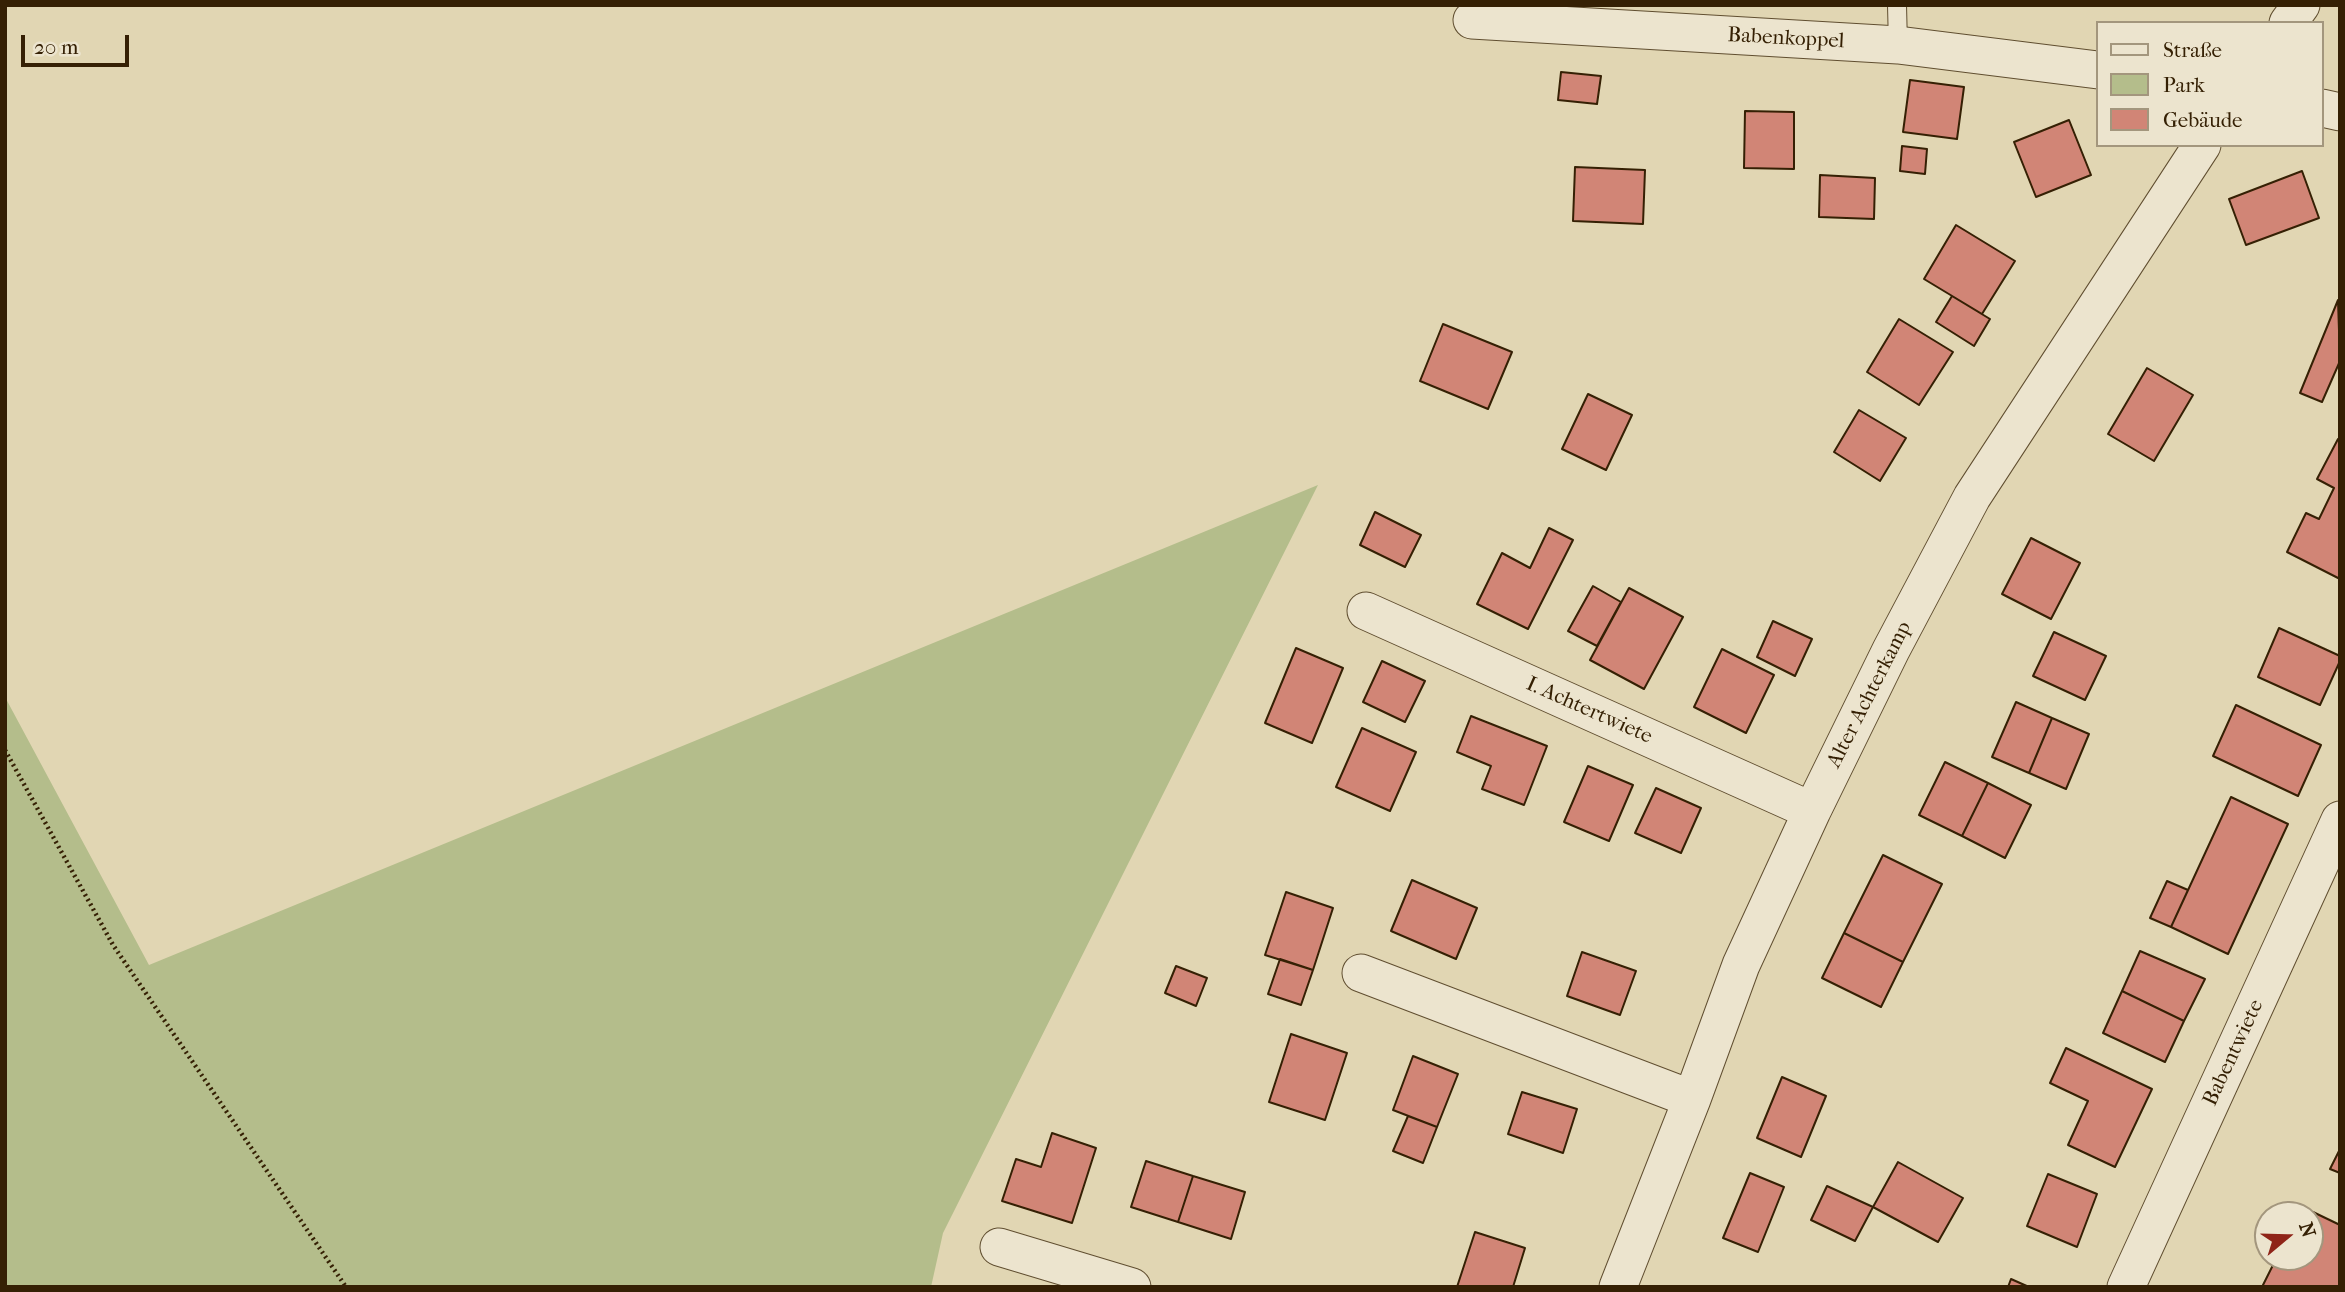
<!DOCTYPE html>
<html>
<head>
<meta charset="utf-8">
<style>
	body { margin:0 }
	#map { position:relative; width:2345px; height:1292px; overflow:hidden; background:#e1d6b3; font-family:"IM FELL French Canon",serif }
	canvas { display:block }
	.frame { position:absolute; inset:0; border:7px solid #352004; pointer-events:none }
	.legend { position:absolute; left:2096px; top:21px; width:228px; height:126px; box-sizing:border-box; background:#ece4ce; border:2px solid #a3967d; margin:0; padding:9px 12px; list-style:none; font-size:21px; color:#352004 }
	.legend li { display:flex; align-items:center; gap:14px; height:35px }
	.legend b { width:35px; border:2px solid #a3967d }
	.north { position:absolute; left:2254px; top:1201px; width:70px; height:70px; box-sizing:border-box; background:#ece4ce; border:2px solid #a3967d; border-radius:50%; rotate:71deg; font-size:19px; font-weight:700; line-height:28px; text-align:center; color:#352004 }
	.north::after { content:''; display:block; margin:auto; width:24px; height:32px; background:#8f2418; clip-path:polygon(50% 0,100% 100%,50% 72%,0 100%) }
	.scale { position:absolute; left:21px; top:35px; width:108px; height:32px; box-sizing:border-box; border:4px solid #352004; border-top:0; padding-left:9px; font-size:21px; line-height:24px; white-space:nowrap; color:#352004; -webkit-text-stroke:5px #ece4ce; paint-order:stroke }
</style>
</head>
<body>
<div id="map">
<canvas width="2345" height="1292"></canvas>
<div class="frame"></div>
<ul class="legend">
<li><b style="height:9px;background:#ece4ce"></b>Straße</li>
<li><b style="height:19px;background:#b4bd8b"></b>Park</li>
<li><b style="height:19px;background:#d18576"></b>Gebäude</li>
</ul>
<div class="north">N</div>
<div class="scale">20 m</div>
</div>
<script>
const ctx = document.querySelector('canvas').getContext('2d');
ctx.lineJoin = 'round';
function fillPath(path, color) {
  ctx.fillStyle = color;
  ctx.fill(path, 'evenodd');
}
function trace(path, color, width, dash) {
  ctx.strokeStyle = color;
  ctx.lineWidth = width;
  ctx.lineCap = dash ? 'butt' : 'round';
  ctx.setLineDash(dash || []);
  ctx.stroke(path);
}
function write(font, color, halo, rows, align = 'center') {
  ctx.font = font + ' "IM FELL French Canon",serif';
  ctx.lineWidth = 5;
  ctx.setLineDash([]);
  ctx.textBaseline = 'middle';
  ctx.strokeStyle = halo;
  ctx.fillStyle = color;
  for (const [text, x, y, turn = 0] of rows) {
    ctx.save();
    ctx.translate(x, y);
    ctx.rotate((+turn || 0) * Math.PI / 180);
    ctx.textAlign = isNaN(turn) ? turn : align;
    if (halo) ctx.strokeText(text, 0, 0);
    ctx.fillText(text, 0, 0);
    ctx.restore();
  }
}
const green = new Path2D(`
	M1318 485 943 1233 931 1287H5V697L149 965Z`);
const building = new Path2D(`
	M1561 72 1601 76 1597 104 1558 100Z
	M1910 80 1964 87 1957 139 1903 132Z
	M1745 111 1794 112V169L1744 168Z
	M2069 120 2091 175 2036 197 2014 142Z
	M1902 146 1927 149 1925 174 1900 171Z
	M1575 167 1645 170 1643 224 1573 221Z
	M2302 171 2319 218 2246 245 2229 199Z
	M1820 175 1875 178 1874 219 1819 217Z
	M1956 225 2015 261 1982 314 1924 279Z
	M1952 296 1990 319 1974 346 1936 322Z
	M2338 300 2340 361 2322 402 2300 393Z
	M1899 319 1953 352 1919 405 1867 372Z
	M1443 324 1512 352 1488 409 1420 381Z
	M2147 368 2193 395 2154 461 2108 434Z
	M1588 394 1632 415 1606 470 1562 449Z
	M1859 410 1906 438 1880 481 1834 452Z
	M2338 439 2340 440V579L2287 552 2306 513 2319 519 2334 488 2317 479Z
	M1375 512 1421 535 1405 567 1360 545Z
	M1549 528 1573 540 1528 629 1477 604 1502 553 1530 568Z
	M2031 538 2080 563 2051 619 2002 594Z
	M1593 586 1621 602 1597 646 1568 631Z
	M1629 588 1683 617 1644 689 1590 660Z
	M1773 621 1812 639 1795 676 1757 657Z
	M2279 628 2340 656V661L2320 705 2258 677Z
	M2054 632 2106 656 2085 700 2033 676Z
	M1296 648 1343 668 1312 743 1265 723Z
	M1722 649 1774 675 1746 733 1694 707Z
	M1382 661 1425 681 1405 722 1363 702Z
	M2016 702 2052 718 2029 773 1992 757Z
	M2236 705 2321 745 2298 796 2213 756Z
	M1471 716 1547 746 1524 805 1482 789 1491 766 1457 752Z
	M2052 718 2089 734 2066 789 2029 773Z
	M1362 728 1416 752 1390 811 1336 787Z
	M1945 762 1988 783 1962 836 1919 815Z
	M1588 766 1633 785 1609 841 1564 822Z
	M1988 783 2031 805 2005 858 1962 836Z
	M1656 788 1701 808 1681 853 1635 833Z
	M2231 797 2288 824 2228 954 2171 927Z
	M1883 855 1942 884 1903 962 1844 933Z
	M1412 880 1477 908 1456 959 1391 931Z
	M2167 881 2188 890 2171 927 2150 918Z
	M1286 892 1333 908 1313 970 1265 955Z
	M1844 933 1903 962 1881 1007 1822 978Z
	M2140 951 2205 979 2184 1021 2122 991Z
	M1582 952 1636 971 1620 1015 1567 996Z
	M1280 959 1313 970 1301 1005 1268 994Z
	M1176 966 1207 978 1196 1006 1165 993Z
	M2122 991 2184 1021 2165 1062 2103 1033Z
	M1291 1034 1347 1053 1325 1120 1269 1102Z
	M2066 1048 2152 1089 2115 1167 2068 1145 2088 1101 2050 1083Z
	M1413 1056 1458 1074 1437 1127 1393 1110Z
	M1782 1077 1826 1096 1801 1157 1757 1138Z
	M1522 1092 1577 1109 1563 1153 1508 1134Z
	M1408 1116 1437 1127 1423 1163 1393 1151Z
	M1052 1133 1096 1148 1072 1223 1002 1201 1016 1159 1041 1167Z
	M2340 1149V1173L2330 1169Z
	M1146 1161 1193 1176 1178 1222 1131 1207Z
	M1898 1162 1963 1198 1938 1242 1873 1207Z
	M1750 1173 1784 1187 1758 1252 1723 1238Z
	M2048 1174 2097 1194 2077 1247 2027 1226Z
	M1193 1176 1245 1192 1231 1239 1178 1222Z
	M1827 1186 1873 1207 1855 1241 1811 1220Z
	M2313 1212 2340 1225V1287H2262L2277 1257H2310V1218Z
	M1475 1232 1525 1248 1513 1287H1457Z
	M2011 1279 2029 1287H2008Z`);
const path = new Path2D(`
	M5 750 113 945 346 1287`);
const service = new Path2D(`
	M1897 5 1898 45`);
const minor = new Path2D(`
	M1472 20 1898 45 2098 70
	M2288 23 2301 5
	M2322 108 2340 112
	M1366 611 1812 811
	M1361 973 1692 1099
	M999 1247 1132 1287
	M1618 1287 1692 1099 1741 965 1812 811 1891 650 1972 497 2202 145
	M2126 1287 2340 820`);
const streetNames = [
	["Babenkoppel",1786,39,3],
	["Alter Achterkamp",1870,695,-63],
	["I. Achtertwiete",1589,711,24],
	["Babentwiete",2234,1053,-65]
];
fillPath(green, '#b4bd8b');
fillPath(building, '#d18576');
trace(building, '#352004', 2);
trace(service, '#604e30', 20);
trace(minor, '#604e30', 39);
trace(path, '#352004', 4.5, [2, 3.5]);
trace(service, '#ece4ce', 18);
trace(minor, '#ece4ce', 37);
write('21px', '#352004', '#ece4ce', streetNames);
</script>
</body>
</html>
